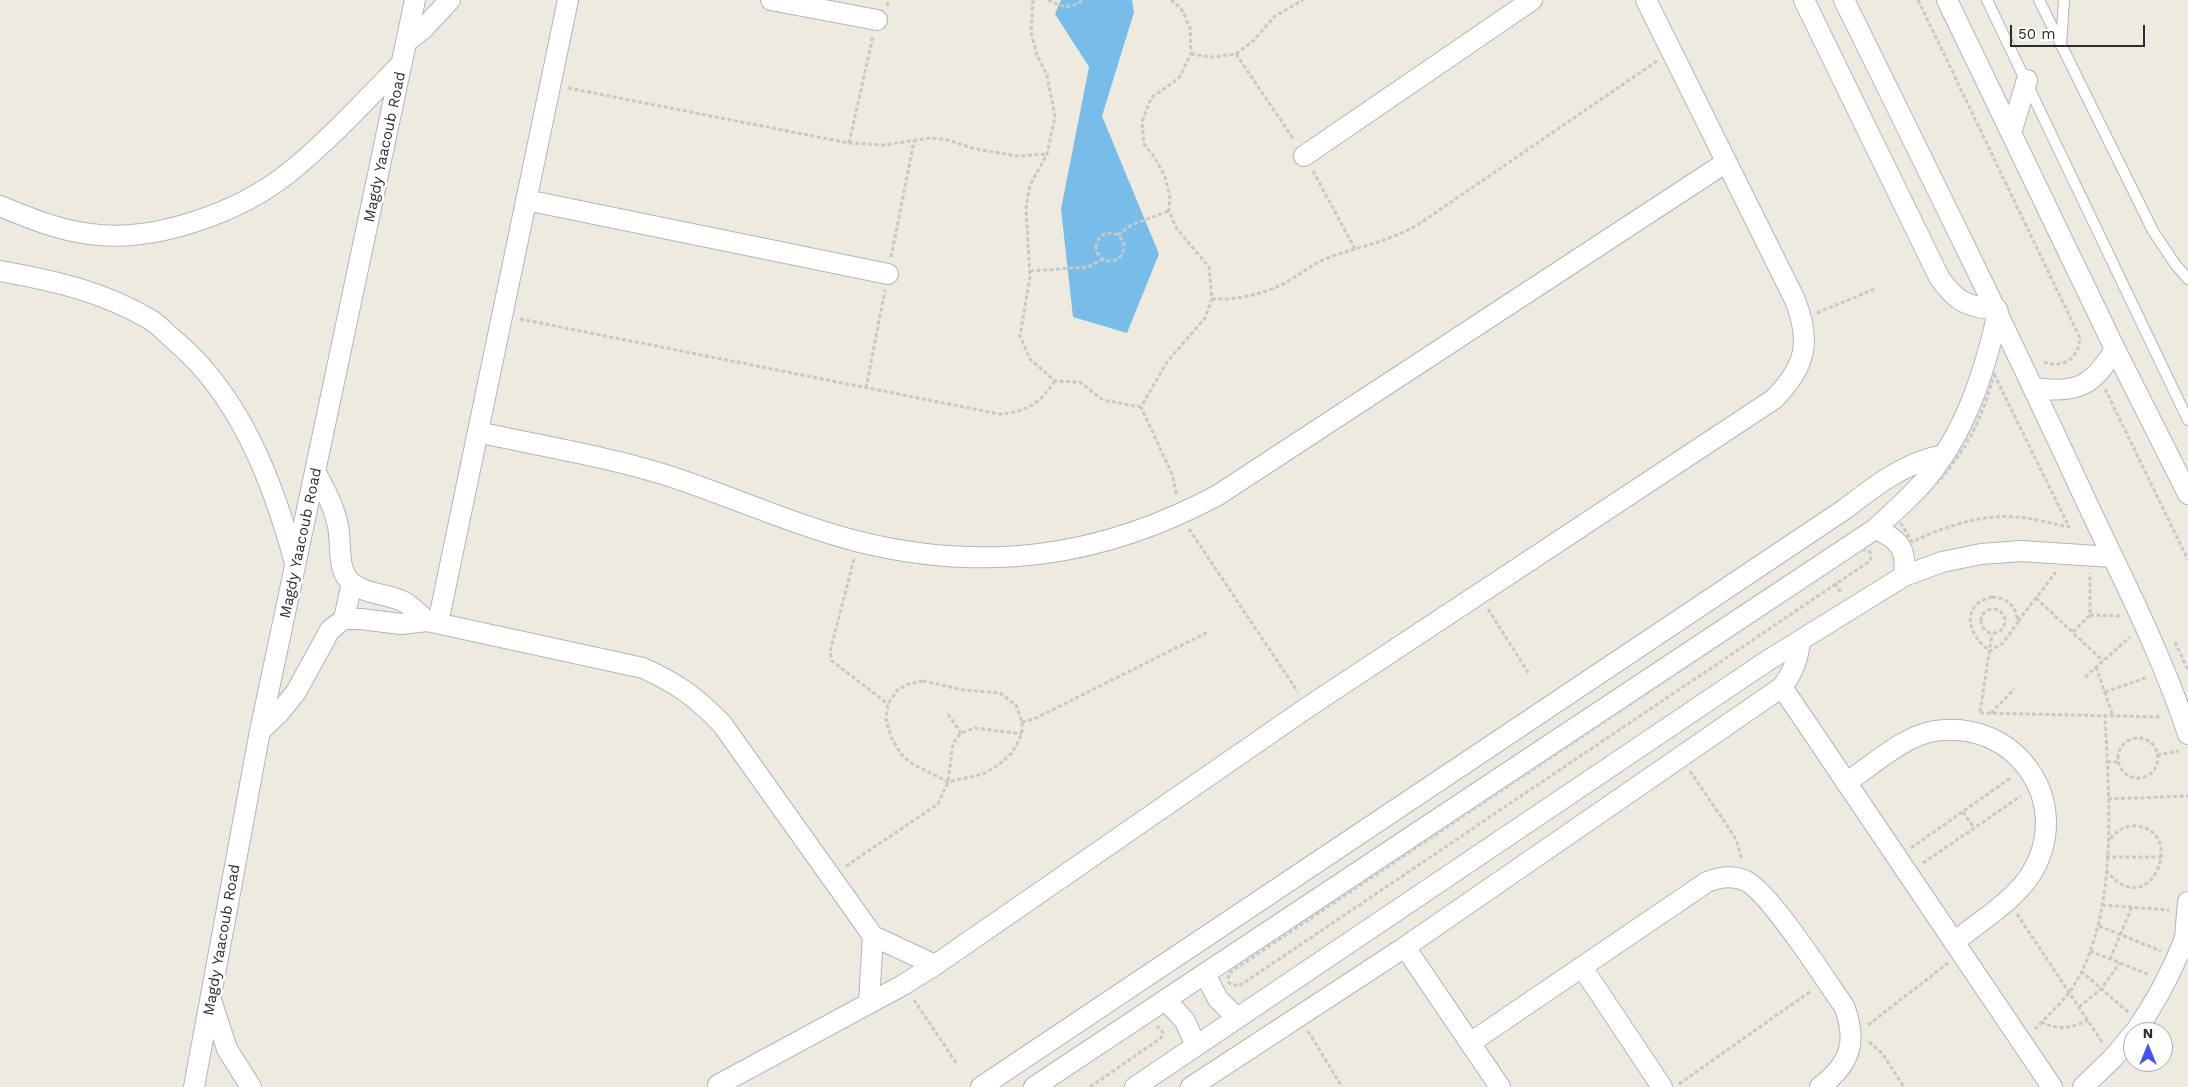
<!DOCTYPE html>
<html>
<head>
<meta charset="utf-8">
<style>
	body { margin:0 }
	#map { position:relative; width:2188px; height:1087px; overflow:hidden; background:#eeeae0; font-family:"Work Sans",sans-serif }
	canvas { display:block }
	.north { position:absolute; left:2123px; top:1022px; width:50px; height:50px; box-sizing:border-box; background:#fff; border:1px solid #ababab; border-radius:50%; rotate:0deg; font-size:14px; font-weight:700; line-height:20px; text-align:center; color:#2d2d2d }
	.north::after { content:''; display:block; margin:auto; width:18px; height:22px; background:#4851f3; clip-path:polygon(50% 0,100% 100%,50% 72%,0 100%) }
	.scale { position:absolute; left:2010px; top:25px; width:135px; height:22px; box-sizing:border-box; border:2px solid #2d2d2d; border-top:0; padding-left:6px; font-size:15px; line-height:18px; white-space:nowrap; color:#2d2d2d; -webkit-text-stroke:4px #fff; paint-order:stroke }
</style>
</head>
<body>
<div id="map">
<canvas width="2188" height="1087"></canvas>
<div class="north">N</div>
<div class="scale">50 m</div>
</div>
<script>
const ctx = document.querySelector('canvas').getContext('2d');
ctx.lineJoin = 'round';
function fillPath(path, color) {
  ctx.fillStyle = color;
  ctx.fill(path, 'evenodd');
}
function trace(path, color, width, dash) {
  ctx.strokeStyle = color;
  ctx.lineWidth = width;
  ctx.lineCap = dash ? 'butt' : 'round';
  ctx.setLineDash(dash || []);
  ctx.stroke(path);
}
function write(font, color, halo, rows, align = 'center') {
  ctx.font = font + ' "Work Sans",sans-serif';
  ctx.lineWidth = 5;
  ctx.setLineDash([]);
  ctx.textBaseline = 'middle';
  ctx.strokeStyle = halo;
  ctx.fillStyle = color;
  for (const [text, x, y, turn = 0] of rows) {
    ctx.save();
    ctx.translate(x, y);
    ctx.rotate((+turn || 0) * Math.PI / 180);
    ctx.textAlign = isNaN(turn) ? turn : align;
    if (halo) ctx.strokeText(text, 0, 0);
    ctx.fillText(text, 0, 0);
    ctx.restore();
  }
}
const water = new Path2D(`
	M1061 0H1132L1134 12 1102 116 1159 254 1127 333 1073 317 1061 209 1089 67 1055 14Z`);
const path = new Path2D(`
	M1033 0 1031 32 1037 55 1047 75 1055 117 1047 154 1030 185 1026 208 1030 277 1020 336 1030 359 1055 381 1080 382 1103 400 1141 407
	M1048 0C1063 7 1068 10 1083 0
	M1171 0 1181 8 1190 28 1191 54 1179 78 1151 98 1142 122 1144 144 1155 158 1165 177 1170 197 1169 211 1177 229 1209 267 1212 299 1205 318 1167 362 1141 407 1172 474 1177 496
	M1918 0 2080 338C2079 359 2061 370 2042 361
	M887 6 889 0
	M1191 54 1212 57 1236 54 1254 40 1275 16 1303 0
	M1236 54 1294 140
	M568 88 849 143 884 145 930 138 944 139 976 149 1018 156 1047 154
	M849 143 873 36
	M1313 171 1355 249
	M1096 247a14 14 0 1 1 28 0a14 14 0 1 1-28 0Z
	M1118 235 1131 225 1169 211
	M891 257 914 141
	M1030 271 1088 267 1103 259
	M1212 299C1236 300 1261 295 1283 284 1300 275 1314 262 1333 256 1365 245 1390 241 1419 224L1657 61
	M1817 313 1874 289
	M520 319 999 414C1027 412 1039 404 1055 381
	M1994 374 2069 527C2052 524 2034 518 2016 517 1981 514 1943 527 1912 542L1899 520C1950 474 1976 442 1994 374Z
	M866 388 885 290
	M2105 389 2188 560
	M1189 529 1298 692
	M1862 549 1870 552 1871 558 1867 563 1239 986 1229 983 1228 980 1229 973Z
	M854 559 830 652 832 661 888 704
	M1835 583 1841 593
	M1992 597C2008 598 2016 606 2018 622L2003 643 1990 651C1968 636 1959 605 1992 597Z
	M2036 598 2103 661
	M1981 621a12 12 0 1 1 24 0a12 12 0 1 1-24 0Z
	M1488 609 1529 674
	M2090 615 2120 616
	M2018 621 2056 572
	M2073 632 2090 615V573
	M2175 642 2188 670
	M2096 667 2113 716
	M2085 677 2130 637
	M923 681 964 690 1000 693 1016 705 1022 722V734L1012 753 997 766 983 774 948 782 911 763 901 754 891 737 886 719 888 704 898 689 909 684Z
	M2105 692 2148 677
	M1980 712 1992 634
	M1980 713 2162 717
	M1991 713 2014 689
	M948 714 961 733
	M1022 722 1034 719 1208 632
	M2118 758a20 20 0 1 1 40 0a20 20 0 1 1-40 0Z
	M2157 755 2179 751
	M2107 762H2118
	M1690 771 1736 839 1742 860
	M2108 799 2188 796
	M1963 812 1974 828
	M1911 848 2012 777
	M2106 857H2165
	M1923 863 2021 796
	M846 866 938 804 948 782 953 743 961 733 975 728 1022 734
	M2106 870C2149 926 2188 832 2137 826 2124 825 2115 832 2108 842
	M2102 905 2169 910
	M2017 914 2102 1042
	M2099 926 2161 951
	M2090 951 2150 975
	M2110 959 2132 907
	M2081 971 2128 1012
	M914 1000 957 1064
	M2079 1007 2101 989 2120 963
	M2041 1022C2058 1030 2072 1029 2088 1020
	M1868 1025 1948 963
	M2035 1029C2047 1016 2066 999 2075 984 2119 909 2109 799 2105 716
	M1308 1031 1342 1087
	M1869 1042 1882 1053 1904 1087
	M1679 1084 1811 991
	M1090 1087 1161 1038 1163 1032 1157 1026`);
const lane = new Path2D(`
	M1987 0 2188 420
	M2039 0 2153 231 2175 264 2188 279
	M2061 46 2064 0`);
const street = new Path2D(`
	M771 0 877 20
	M1804 0 1939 277C1955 301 1968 308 1997 309
	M1844 0C1924 162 2004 324 2080 488 2118 570 2160 649 2188 734
	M1947 0 2115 349 2188 494
	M406 42 423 29 450 0
	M2011 133 2027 80
	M1304 156 1532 0
	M526 200 888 274
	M0 206C29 218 58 230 90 234 155 243 241 212 291 171 331 138 366 100 402 63
	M0 271C53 280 104 292 151 320 159 325 166 333 174 340 240 395 273 482 295 563
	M2034 388C2077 394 2093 386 2115 349
	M478 432C540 446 605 456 666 475 731 496 793 525 860 542 987 573 1103 557 1218 495L1725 163
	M316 473C325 490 334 506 338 526 342 544 336 571 352 583 368 596 390 593 406 603 413 608 420 615 427 621
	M1875 529C1900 539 1907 550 1904 576
	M344 619 352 583
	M438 623 568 0
	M1782 687 2052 1087
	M260 731 279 713 296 692 330 630 344 619H361L401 624 427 621 643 668C678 684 696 697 722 724L873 936 935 965
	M1846 783C1871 766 1904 736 1934 731 2016 718 2075 803 2031 874 2015 900 1978 923 1954 942
	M1405 947 1500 1087
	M2186 949 2185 938 2188 902
	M1582 967 1662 1087
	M1205 974 1218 999 1237 1018
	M1166 1000 1185 1021 1196 1046
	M869 1001 873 936
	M212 1003 227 1049 251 1087
	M2135 1032C2156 1002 2172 972 2185 938
	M1470 1043 1707 882C1719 877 1731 875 1744 880 1768 889 1826 981 1844 1006 1858 1042 1850 1064 1820 1087
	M718 1085 903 985 935 965 1308 707 1774 399C1805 367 1812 343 1795 300L1646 0
	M194 1087 260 731 415 0
	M981 1087 1845 509C1876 485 1904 463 1943 455
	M1034 1087 1875 529C1892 513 1910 498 1925 480 1965 434 1985 371 1998 312
	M1135 1087 1767 661 1904 576 1942 562 1981 554 2021 551 2112 557
	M1191 1087 1405 947 1782 687C1793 672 1798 660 1800 641
	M2083 1087 2113 1058 2133 1034`);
const streetNames = [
	["Magdy Yaacoub Road",385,147,-78],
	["Magdy Yaacoub Road",301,543,-78],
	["Magdy Yaacoub Road",222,940,-80]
];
fillPath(water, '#78bdea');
trace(lane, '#b3b4bf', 12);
trace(street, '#b3b4bf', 22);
trace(path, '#c8c8c8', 3, [4, 2.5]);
trace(lane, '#fff', 10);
trace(street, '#fff', 20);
write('15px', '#2d2d2d', '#fff', streetNames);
</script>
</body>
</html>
